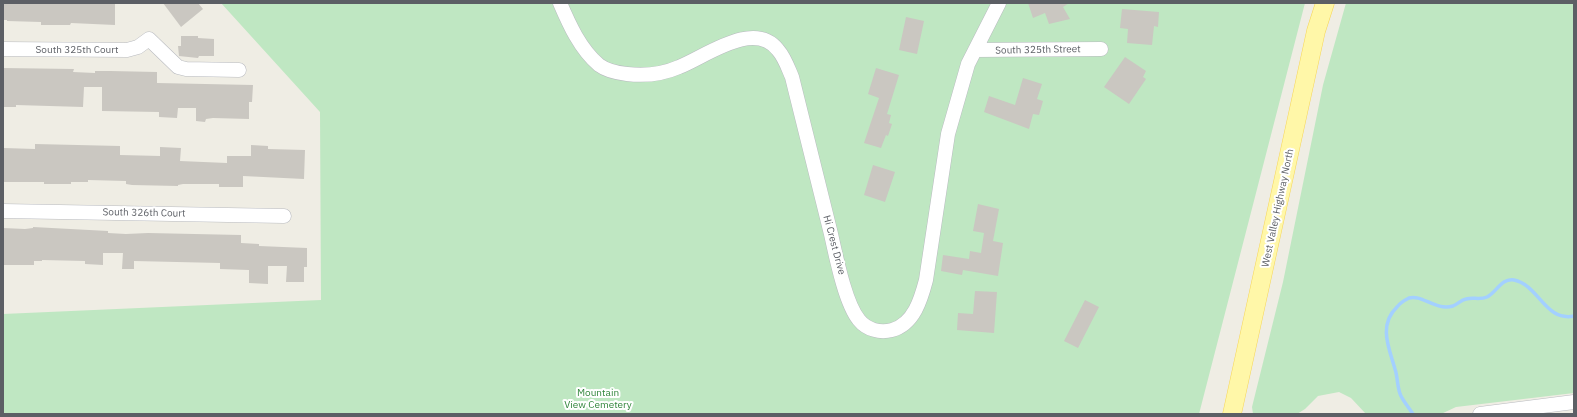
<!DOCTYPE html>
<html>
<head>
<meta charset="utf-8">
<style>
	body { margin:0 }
	#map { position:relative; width:1577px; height:417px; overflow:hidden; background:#efede4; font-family:"IBM Plex Sans",sans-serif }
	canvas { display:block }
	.frame { position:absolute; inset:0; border:4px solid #5c5f65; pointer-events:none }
</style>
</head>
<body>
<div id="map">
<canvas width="1577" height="417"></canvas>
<div class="frame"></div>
</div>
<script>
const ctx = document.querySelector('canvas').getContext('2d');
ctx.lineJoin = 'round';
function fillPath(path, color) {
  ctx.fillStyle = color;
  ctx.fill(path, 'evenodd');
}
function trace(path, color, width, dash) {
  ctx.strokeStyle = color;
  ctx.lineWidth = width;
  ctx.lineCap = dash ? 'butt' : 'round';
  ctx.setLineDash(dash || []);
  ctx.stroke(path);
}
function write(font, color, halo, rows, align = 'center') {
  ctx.font = font + ' "IBM Plex Sans",sans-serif';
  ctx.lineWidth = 4;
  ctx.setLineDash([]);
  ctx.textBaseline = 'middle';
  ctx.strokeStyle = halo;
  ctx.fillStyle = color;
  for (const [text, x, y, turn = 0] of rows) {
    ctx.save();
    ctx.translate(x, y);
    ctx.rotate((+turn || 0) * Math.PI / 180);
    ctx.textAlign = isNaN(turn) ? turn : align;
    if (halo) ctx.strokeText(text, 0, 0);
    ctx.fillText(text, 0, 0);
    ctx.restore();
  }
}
const green = new Path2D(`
	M221 3H1305L1199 414H3V314L321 300 320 112Z
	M1346 3H1574V393L1456 407 1441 414H1366L1351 398 1339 392 1318 396 1305 409 1297 414H1253L1252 407 1283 282 1323 85Z`);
const stream = new Path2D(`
	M1413 414C1409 408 1404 402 1401 396 1397 388 1398 378 1395 369 1389 348 1378 325 1397 307 1400 303 1405 300 1409 298 1422 294 1435 311 1453 306 1458 304 1461 300 1466 299 1473 297 1480 300 1487 297 1497 292 1501 278 1514 280 1539 285 1545 322 1574 316`);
const building = new Path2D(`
	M3 3H115V25L71 23 70 25H41V22L7 21V20H3Z
	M163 3H198L203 9 181 27Z
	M1028 3H1069L1063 7 1070 19 1049 24 1045 13 1033 18Z
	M1122 9 1159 12 1158 27 1154 26 1152 45 1127 43 1128 29 1120 28Z
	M906 17 924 21 917 54 899 50Z
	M181 36H198V38L214 39V56H199L198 58 179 56 178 46H181Z
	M1125 57 1146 71 1143 77 1146 79 1129 104 1104 87Z
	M3 68 74 69 73 72 95 73V71H110L157 72V83L253 85 252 102H249V119L213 118 206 119 205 122 196 121V108H178L177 118 159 117V112L102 111V87H84L83 107 16 105V107H3Z
	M876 68 899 75 887 114 891 115 889 123 892 124 888 136 886 135 881 148 864 143 879 98 868 94Z
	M1023 78 1042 84 1037 99 1043 101 1039 115 1033 114 1029 129 984 112 989 96 1015 105Z
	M35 144 120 146V155L160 156V147L181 148 180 161 227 163V156H251V145L268 146V149L305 150 304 179 243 176V187H219V184H183L178 185V186L132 185 126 184V181L88 180V182H71V184H44V182H3L4 148 35 149Z
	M873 165 895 172 885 202 864 195Z
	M978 204 999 209 993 241 1003 243 998 276 963 270 962 275 941 271 943 255 969 259 970 251 981 253 984 233 973 231Z
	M33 227 108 231V233L126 234 148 233 241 235V243L259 244V246L307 248V267H304V282H286L287 266H268V284L249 283V270L220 269V263L134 261V269H122L123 253H103V265L85 264V261L42 260V261H34V265H3V228L25 229 33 228Z
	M975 291 997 292 994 333 957 330 958 313 973 314Z
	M1085 300 1099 307 1078 348 1064 341Z`);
const minor = new Path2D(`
	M560 3C569 24 580 49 599 65 607 71 618 73 627 74 644 76 663 74 679 67 705 57 754 19 778 50 785 58 788 68 792 77 805 129 818 182 831 234 836 256 845 303 859 320 867 330 880 333 892 330 914 324 921 299 926 280L948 134 968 64 999 3
	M3 49 127 50 138 47 149 39 178 67 186 69 239 70
	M975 50 1101 49
	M3 211 284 216
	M1480 414 1574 402`);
const major = new Path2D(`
	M1232 414 1316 31 1325 3`);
const streetNames = [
	["South 325th Court",77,50],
	["South 325th Street",1038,50,-1],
	["West Valley Highway North",1278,208,-78],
	["South 326th Court",144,213,1],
	["Hi Crest Drive",834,245,75]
];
const parkNames = [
	["Mountain",598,393],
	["View Cemetery",598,405]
];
fillPath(green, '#bfe7c2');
trace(stream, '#a3d0ff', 3.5);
fillPath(building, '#cac7c1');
trace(minor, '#b9bbc0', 15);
trace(major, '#f6d556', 19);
trace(minor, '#fff', 14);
trace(major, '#fff7a8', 18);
write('10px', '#5c5f65', '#fff', streetNames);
write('10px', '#32863c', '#fff', parkNames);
</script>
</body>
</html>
